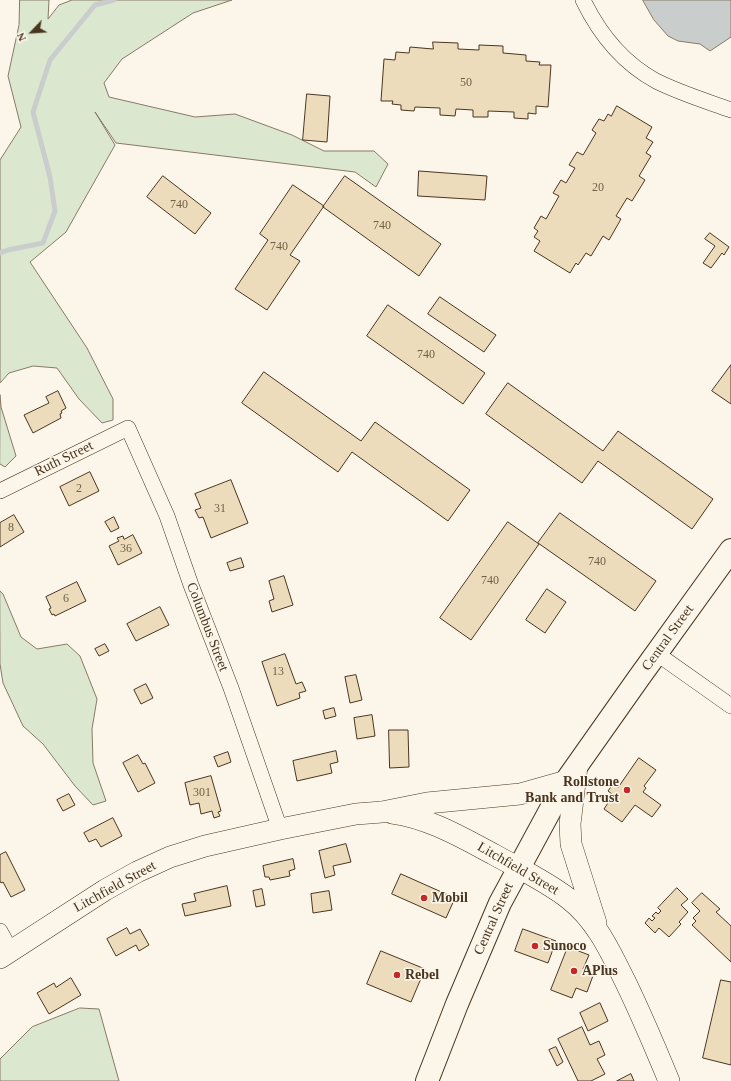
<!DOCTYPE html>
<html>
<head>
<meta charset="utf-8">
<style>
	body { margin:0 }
	#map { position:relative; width:731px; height:1081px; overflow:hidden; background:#fbf6e9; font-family:"Times New Roman",serif }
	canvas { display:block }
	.north { position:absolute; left:12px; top:12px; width:40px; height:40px; -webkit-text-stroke:3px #fbf6e9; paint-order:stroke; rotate:245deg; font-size:11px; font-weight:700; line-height:16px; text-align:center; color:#4a3520 }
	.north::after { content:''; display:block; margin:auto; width:14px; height:18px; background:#4a3520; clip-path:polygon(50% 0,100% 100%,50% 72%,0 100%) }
</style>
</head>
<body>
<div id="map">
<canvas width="731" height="1081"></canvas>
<div class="north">N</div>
</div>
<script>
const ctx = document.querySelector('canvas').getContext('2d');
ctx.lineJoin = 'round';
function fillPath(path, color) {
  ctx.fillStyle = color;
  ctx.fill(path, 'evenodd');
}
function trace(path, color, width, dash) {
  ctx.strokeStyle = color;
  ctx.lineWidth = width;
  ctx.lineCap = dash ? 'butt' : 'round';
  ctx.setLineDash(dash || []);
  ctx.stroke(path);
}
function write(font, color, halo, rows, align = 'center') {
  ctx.font = font + ' "Times New Roman",serif';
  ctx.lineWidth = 3;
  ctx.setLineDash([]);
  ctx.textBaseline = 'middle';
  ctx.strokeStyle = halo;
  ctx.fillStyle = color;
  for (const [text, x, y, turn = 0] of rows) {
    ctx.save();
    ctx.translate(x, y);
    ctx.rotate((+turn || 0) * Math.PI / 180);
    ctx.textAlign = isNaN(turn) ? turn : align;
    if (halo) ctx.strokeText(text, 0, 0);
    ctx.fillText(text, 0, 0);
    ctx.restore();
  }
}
const green = new Path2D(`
	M20 0H49L48 19 59 5 72 0H232L193 13 122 59 104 83 109 97 195 117 235 114 292 135 324 151H374L388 164 376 187 355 172 116 143 95 112 115 145 66 232 30 262 87 348 113 399V420L102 423 79 399 57 368 33 366 9 373 0 383V160L21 127 8 76 19 25Z
	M0 395 1 407 16 456 5 467 0 464Z
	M0 591 3 594 21 637 37 649 67 644 80 656 97 699 92 729 93 763 106 801 93 805 75 786 43 744 23 726 3 683 0 664Z
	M80 1008 99 1009 119 1081H0V1059L32 1027Z`);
const water = new Path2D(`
	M643 0H731V37L710 51 700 44 678 41 668 36 654 20Z`);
const stream = new Path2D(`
	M0 253 8 250 43 243 55 211 50 177 33 112 50 60 95 5 114 0`);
const building = new Path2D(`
	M433 42 458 43V49L479 50V45L503 46V53L526 55V61L540 62 539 65H551L548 107 536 106V114L528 113V119L514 118V112L488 111V117H473V110L456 109 455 116 440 115V108L415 107 414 111 401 110V105L392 104 393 101H381L384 59 395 60 396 52 409 53 410 47 433 49Z
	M307 94 330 96 327 142 303 140Z
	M617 106 652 127 646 138 653 142 646 153 651 156 639 176 645 180 632 201 627 198 616 216 621 219 609 240 603 236 591 256 586 253 578 265 576 263 570 273 534 251 540 241 534 237 538 231 534 228 541 216 546 219 559 196 553 193 561 180 566 183 575 168 569 165 577 152 583 155 596 133 592 130 599 119 604 121 608 114 611 116Z
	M419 171 487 176 485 200 418 196Z
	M163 176 211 213 195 234 147 197Z
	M345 176 441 244 419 276 323 207Z
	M293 185 324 206 290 255 300 261 267 310 235 289 268 240 260 234Z
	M710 233 729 247 724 255 722 253 711 268 703 263 715 246 705 239Z
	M440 297 496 335 484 352 428 314Z
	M388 305 485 373 463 404 367 336Z
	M731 365V404L712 391Z
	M264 372 361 441 375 422 470 490 448 521 352 452 338 472 242 403Z
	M508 383 603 451 618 431 713 499 692 529 598 461 582 483 486 414Z
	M58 391 66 408 61 411 62 413 60 414 61 418 33 433 24 415 49 403 46 397Z
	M90 472 99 491 69 506 60 487Z
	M231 480 248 523 211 538 203 517 199 518 195 510 201 508 195 494Z
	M560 513 656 581 635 611 538 543Z
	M14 515 24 532 0 547V523Z
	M114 517 119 528 111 532 105 522Z
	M508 522 539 544 471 640 440 618Z
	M133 535 142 553 118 565 109 546 119 541 117 538 123 536 124 539Z
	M241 558 244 567 230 571 227 563Z
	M284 576 293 605 272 612 269 601 274 599 269 581Z
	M77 582 86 601 55 616 54 614 52 615 49 609 51 608 46 597Z
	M547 589 566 602 545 633 526 620Z
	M160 607 169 625 136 641 127 624Z
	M105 644 109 651 99 656 95 649Z
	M285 654 296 684 302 682 306 691 299 693 300 698 277 706 262 662Z
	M356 675 362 700 350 703 345 677Z
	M146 684 153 698 141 704 134 690Z
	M334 708 336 716 325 719 323 711Z
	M372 715 375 736 357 739 354 718Z
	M389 730H408L409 767 390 768Z
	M336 751 338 762 330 764 332 773 297 781 293 761Z
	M228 752 231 762 218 767 214 757Z
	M138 755 143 764 145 763 155 783 138 792 123 763Z
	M639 758 656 770 644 786 646 788 643 792 661 805 652 817 635 805 622 822 604 809 612 797 610 796 612 794 608 791 613 784 618 787Z
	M211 776 221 811 218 812 220 816 214 818 212 811 201 814 199 803 190 805 185 783Z
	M69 794 75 805 63 811 57 800Z
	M113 818 122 836 101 847 96 839 89 842 84 833Z
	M346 844 351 862 333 866 335 875 325 878 319 851Z
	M6 852 25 890 11 897 3 882 1 883 0 881V855Z
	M293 859 295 869 289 871 290 876 270 880 269 877H265L263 866Z
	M401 874 455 898 446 918 392 894Z
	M227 886 231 906 185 916 182 904 196 901 194 894Z
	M677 888 688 899 681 905 688 912 679 922 681 924 669 937 659 928 655 933 645 923 649 918 652 921 655 918 652 916 656 912 658 914 661 911 658 908Z
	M262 889 265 905 256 907 253 891Z
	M329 891 332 910 313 913 311 894Z
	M702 893 720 909 716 912 731 926V962L692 925 696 921 693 918 700 911 692 903Z
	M127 928 130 934 140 929 149 945 139 951 136 945 116 956 107 939Z
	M523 929 556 941 548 963 515 951Z
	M568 947 589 955 583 969 594 973 587 992 576 988 572 998 551 990Z
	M381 951 425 969 411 1002 367 984Z
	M71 978 81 995 49 1014 37 993 54 983 56 987Z
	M721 980 731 982V1065L703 1058Z
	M600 1003 608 1021 588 1031 580 1013Z
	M582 1027 590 1045 599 1041 605 1055 597 1059 605 1074 591 1081H578L558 1039Z
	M556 1047 563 1062 557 1066 549 1050Z
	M631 1074 634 1081H617Z`);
const minor = new Path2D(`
	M583 0C599 33 623 63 656 81 680 93 706 101 731 110
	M0 491 128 428 167 516 191 585 231 688 280 829
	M656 653 731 706
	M0 931 11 951`);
const secondary = new Path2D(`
	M577 766 570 824 571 844 596 923
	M392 813C429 818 461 837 493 854 518 868 546 881 569 899 596 920 610 951 625 981 641 1014 655 1047 669 1081
	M0 958 105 890 137 872 170 857 205 846 280 829 356 814 382 812 427 803 520 794 566 781`);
const primary = new Path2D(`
	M427 1081 457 1004 500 903 566 781 638 679 731 550`);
const markers = [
	[627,790,4,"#c62828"],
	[424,898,4,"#c62828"],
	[535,946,4,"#c62828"],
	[574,971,4,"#c62828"],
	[397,975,4,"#c62828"]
];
const numberNames = [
	["50",466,83],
	["20",598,188],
	["740",179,205],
	["740",382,226],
	["740",279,247],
	["740",426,355],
	["2",79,489],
	["31",220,509],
	["8",11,528],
	["36",126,549],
	["740",597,562],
	["740",490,581],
	["6",66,599],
	["13",278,672],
	["301",202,793]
];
const streetNames = [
	["Ruth Street",64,459,-26],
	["Columbus Street",207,627,69],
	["Central Street",668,638,-54],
	["Litchfield Street",518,869,30],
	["Litchfield Street",115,887,-29],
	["Central Street",494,919,-66]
];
const poiNames = [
	["Rollstone",619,782,"right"],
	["Bank and Trust",619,798,"right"],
	["Mobil",432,898],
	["Sunoco",543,946],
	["APlus",582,971],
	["Rebel",405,975]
];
fillPath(green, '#dce7d0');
trace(green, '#887966', 1);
fillPath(water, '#c9cecd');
trace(water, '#887966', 1);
trace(stream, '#c9cecd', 5);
fillPath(building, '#ecdcbc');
trace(building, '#4a3520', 1);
trace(minor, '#4a3520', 16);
trace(secondary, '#4a3520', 22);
trace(primary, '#4a3520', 24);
trace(minor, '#fbf6e9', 15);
trace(secondary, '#fbf6e9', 21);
trace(primary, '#fbf6e9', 22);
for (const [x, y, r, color] of markers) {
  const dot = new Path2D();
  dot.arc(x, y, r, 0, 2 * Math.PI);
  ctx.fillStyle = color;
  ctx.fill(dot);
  trace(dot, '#fbf6e9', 1.5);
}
write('12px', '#725f47', null, numberNames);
write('14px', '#4a3520', '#fbf6e9', streetNames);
write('bold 14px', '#4a3520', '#fbf6e9', poiNames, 'left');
</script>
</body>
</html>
